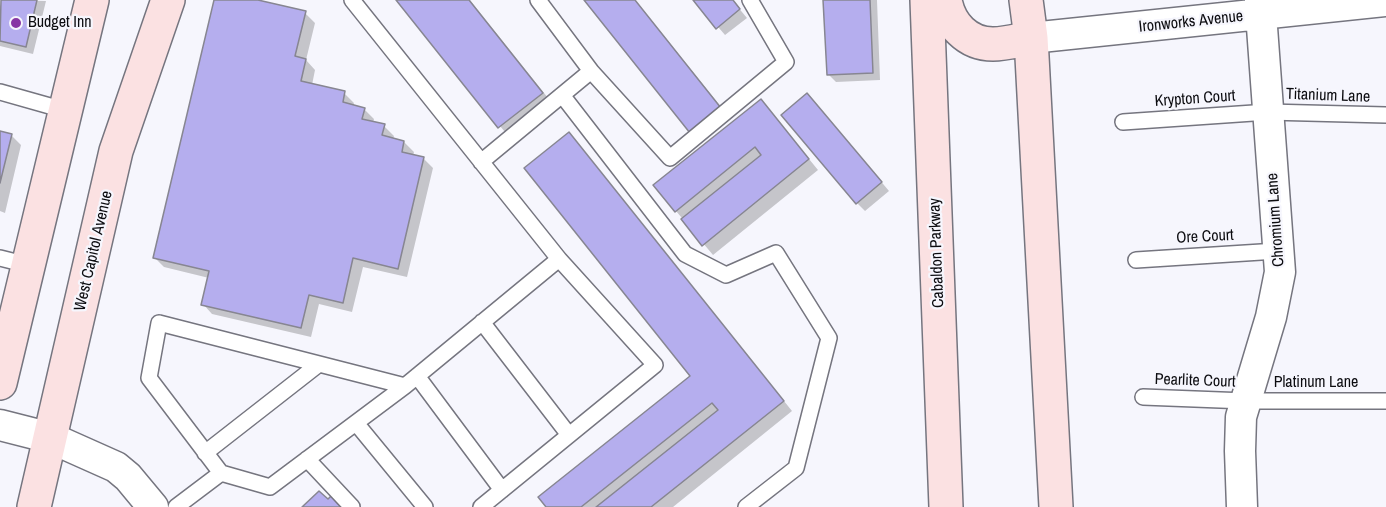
<!DOCTYPE html>
<html>
<head>
<meta charset="utf-8">
<style>
	body { margin:0 }
	canvas { display:block; background:#f6f6fd }
</style>
</head>
<body>
<canvas width="1386" height="507"></canvas>
<script>
const ctx = document.querySelector('canvas').getContext('2d');
ctx.lineJoin = 'round';
function fillPath(path, color) {
  ctx.fillStyle = color;
  ctx.fill(path, 'evenodd');
}
function trace(path, color, width, dash) {
  ctx.strokeStyle = color;
  ctx.lineWidth = width;
  ctx.lineCap = dash ? 'butt' : 'round';
  ctx.setLineDash(dash || []);
  ctx.stroke(path);
}
function write(font, color, halo, rows, align = 'center') {
  ctx.font = font + ' "Archivo Narrow",sans-serif';
  ctx.lineWidth = 4.5;
  ctx.setLineDash([]);
  ctx.textBaseline = 'middle';
  ctx.strokeStyle = halo;
  ctx.fillStyle = color;
  for (const [text, x, y, turn = 0] of rows) {
    ctx.save();
    ctx.translate(x, y);
    ctx.rotate((+turn || 0) * Math.PI / 180);
    ctx.textAlign = isNaN(turn) ? turn : align;
    if (halo) ctx.strokeText(text, 0, 0);
    ctx.fillText(text, 0, 0);
    ctx.restore();
  }
}
const shadow = new Path2D(`
	M3 0 46 1 33 54 0 46V7Z
	M215 0H251L305 13 315 23 306 60 315 70 312 85 344 93 354 103 353 107 364 109 374 119 373 123 384 126 394 136 393 139 404 142 414 152 413 156 423 158 433 168 407 277 363 267 352 312 319 304 311 337 212 314 203 304 209 278 164 267 154 257Z
	M398 0H470L552 103 509 137Z
	M585 0H635L730 118 701 142Z
	M695 0H732L747 18 725 35Z
	M825 0H877L880 80 836 82 828 74Z
	M815 103 889 191 865 211 857 203Z
	M770 111 818 170 713 255 676 211Z
	M0 133 11 135 21 145 5 213 0 211Z
	M578 144 792 411 673 507H548L692 376Z`);
const building = new Path2D(`
	M1 0H37L26 47 0 41Z
	M214 0H258L306 11 295 56 306 59 301 81 345 91 343 102 365 108 362 119 385 124 382 135 404 141 402 152 424 157 398 269 353 258 343 303 309 295 301 328 201 305 209 271 153 258Z
	M396 0H469L543 93 498 128Z
	M584 0H635L721 108 690 133Z
	M693 0H733L740 9 716 29Z
	M823 0H870L873 73 827 75Z
	M807 93 882 182 856 204 781 115Z
	M761 99 809 159 702 246 681 219 761 155 755 147 675 212 653 185Z
	M0 131 12 134 0 183Z
	M569 132 784 401 651 507H596L718 410 712 403 581 507H546L538 497 690 376 524 168Z
	M319 491 328 499 334 493 347 507H302Z`);
const lane = new Path2D(`
	M591 71 670 158 786 62 750 0
	M0 92 64 110
	M562 95 685 254 726 275 776 253 829 338 796 468 746 507
	M1123 122 1268 112 1386 115
	M481 162 591 71 538 0
	M0 258 28 265
	M1136 260 1277 251
	M482 322 569 435
	M417 376 502 490
	M1143 397 1246 401H1386
	M356 423 425 507
	M205 453 319 364
	M307 459 352 507
	M221 473 270 487 405 386 559 259 352 0
	M176 507 221 473 149 378 159 323 405 386
	M481 507 655 365 559 259`);
const street = new Path2D(`
	M1031 38 1386 1
	M0 425 51 438 116 467 128 477 153 507
	M1242 507 1240 451 1241 417 1271 317 1280 272 1260 0`);
const secondary = new Path2D(`
	M927 0 946 507
	M945 0C949 24 967 44 993 44 1006 44 1019 40 1031 38
	M1026 0 1031 38 1056 507
	M0 383 92 0
	M34 507 116 151 168 0`);
const markers = [
	[16,23,6,"#8836a4"]
];
const streetNames = [
	["Ironworks Avenue",1191,22,-6],
	["Titanium Lane",1328,96,2],
	["Krypton Court",1195,99,-4],
	["Chromium Lane",1276,220,-94],
	["Ore Court",1205,237,-3],
	["West Capitol Avenue",94,251,-77],
	["Cabaldon Parkway",937,253,-92],
	["Pearlite Court",1195,381,2],
	["Platinum Lane",1316,383]
];
const poiNames = [
	["Budget Inn",28,23]
];
fillPath(shadow, '#0003');
fillPath(building, '#b5aeee');
trace(building, '#878691', 1.5);
trace(lane, '#75757f', 18);
trace(street, '#75757f', 33);
trace(secondary, '#75757f', 36);
trace(lane, '#fff', 15);
trace(street, '#fff', 30);
trace(secondary, '#fbe1e2', 33);
for (const [x, y, r, color] of markers) {
  const dot = new Path2D();
  dot.arc(x, y, r, 0, 2 * Math.PI);
  ctx.fillStyle = color;
  ctx.fill(dot);
  trace(dot, '#f6f6fd', 2);
}
write('16px', '#0c0c10', '#f6f6fd', streetNames);
write('16px', '#0c0c10', '#f6f6fd', poiNames, 'left');
</script>
</body>
</html>
